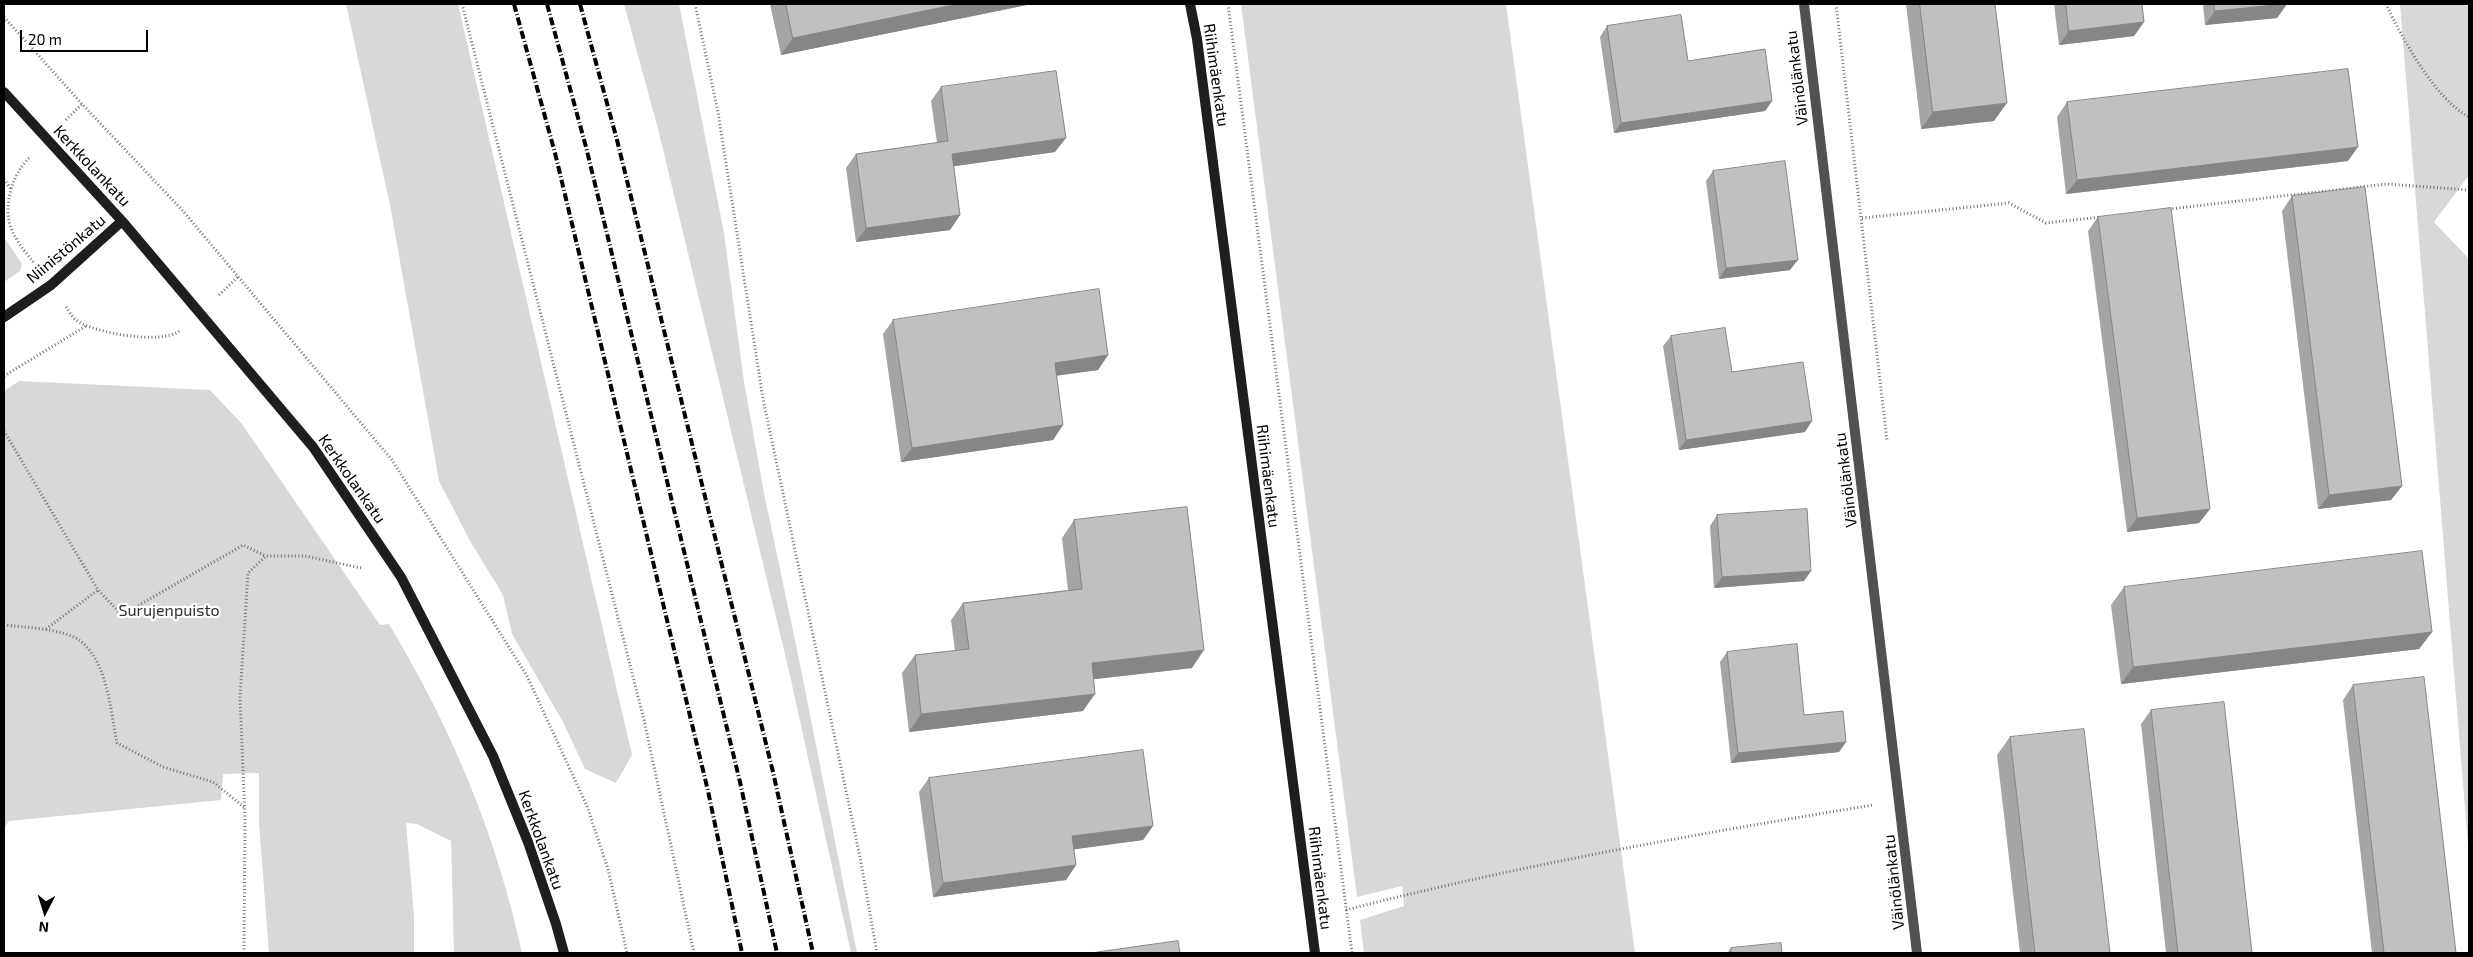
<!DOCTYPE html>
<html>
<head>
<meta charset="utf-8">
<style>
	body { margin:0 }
	#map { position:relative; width:2473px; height:957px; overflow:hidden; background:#fff; font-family:"Exo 2",sans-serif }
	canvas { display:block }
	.frame { position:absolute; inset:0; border:5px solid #000; pointer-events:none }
	.north { position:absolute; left:20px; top:887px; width:50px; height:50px; -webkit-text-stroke:4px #fff; paint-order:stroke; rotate:185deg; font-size:14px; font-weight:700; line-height:20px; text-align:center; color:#000 }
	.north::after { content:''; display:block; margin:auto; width:18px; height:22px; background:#000; clip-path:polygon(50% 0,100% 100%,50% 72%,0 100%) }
	.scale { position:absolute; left:20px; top:30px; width:128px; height:22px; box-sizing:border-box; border:2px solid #000; border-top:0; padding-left:6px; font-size:15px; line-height:18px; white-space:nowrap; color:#000; -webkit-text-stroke:4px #fff; paint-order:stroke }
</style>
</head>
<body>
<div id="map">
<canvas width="2473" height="957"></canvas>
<div class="frame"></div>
<div class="north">N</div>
<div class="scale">20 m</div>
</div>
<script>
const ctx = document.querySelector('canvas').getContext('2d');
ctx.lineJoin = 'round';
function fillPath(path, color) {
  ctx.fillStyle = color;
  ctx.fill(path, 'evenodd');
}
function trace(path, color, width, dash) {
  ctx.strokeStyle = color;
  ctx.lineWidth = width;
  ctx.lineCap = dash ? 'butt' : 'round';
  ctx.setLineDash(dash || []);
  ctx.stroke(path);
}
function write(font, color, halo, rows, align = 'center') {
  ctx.font = font + ' "Exo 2",sans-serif';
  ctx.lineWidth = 4.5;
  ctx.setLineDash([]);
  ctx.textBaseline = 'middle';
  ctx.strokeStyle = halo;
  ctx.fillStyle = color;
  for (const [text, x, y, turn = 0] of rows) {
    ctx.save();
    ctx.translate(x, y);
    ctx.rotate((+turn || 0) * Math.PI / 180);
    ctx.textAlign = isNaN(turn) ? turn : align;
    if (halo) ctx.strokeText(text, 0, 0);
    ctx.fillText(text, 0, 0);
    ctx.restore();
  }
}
const green = new Path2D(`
	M346 4H458L632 755 616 783 585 769 563 722 512 634 503 595 470 541 439 481 390 205Z
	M624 4H679L724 233 744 382 764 493 801 669 857 953H851L789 671 658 129Z
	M1241 4H1506L1635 953H1364L1360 920 1404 906 1402 886 1357 897Z
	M2400 4H2469V175L2434 222 2469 259V858Z
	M4 237 22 264 20 271 4 282Z
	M19 381 210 390 242 424 380 625 389 624C452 729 496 834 522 953H454L451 841 417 824 406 823 414 916V953H269L259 823V773L223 774 221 800 9 821 4 828V391Z`);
const path = new Path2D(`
	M462 4 644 720 694 953
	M695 4 718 112 763 399 860 857 877 953
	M1228 4 1352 953
	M1836 4 1887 440
	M2386 4C2402 38 2435 99 2469 117
	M4 17 82 104 183 211 392 460 527 676 587 806 608 869 627 953
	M66 120 82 104
	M29 158C12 175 3 205 11 228 16 241 26 253 35 264
	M4 179 11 189
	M2169 209 2387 184 2469 190
	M1862 218 2009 203 2046 223 2101 217
	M219 295 239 276
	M66 307C69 311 72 317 76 320 93 333 162 345 179 331
	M4 376 86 326
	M4 431 98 590 122 615 243 545 266 556
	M4 625C23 627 64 629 79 640 108 661 110 710 117 743L163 767 213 782 244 807
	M46 629 98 590
	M1346 910C1520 865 1696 834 1873 805
	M244 953 245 818 240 697 248 573 266 556H305L361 568`);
const street = new Path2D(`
	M1804 4 1917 953`);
const secondary = new Path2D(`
	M1190 4 1197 39 1315 953
	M4 92 122 221 313 447 401 577 493 756 528 842 556 924 564 953
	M4 317 51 285 122 221`);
const rail = new Path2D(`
	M514 4 555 153 708 791 742 953
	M547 4 586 147 740 782 777 953
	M580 4 617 140 773 772 813 953`);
const wall = new Path2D(`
	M770 4H1032L781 55Z
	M1906 4H1995L1994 121 1921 129Z
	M2054 4H2142L2144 22 2134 36 2059 45Z
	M2203 4H2287L2277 18 2205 25Z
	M1607 26 1688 61 1772 101 1765 111 1614 133 1600 37Z
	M941 87 1055 152 954 166 960 215 950 230 856 242 846 168 856 154 937 143 931 101Z
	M2067 102 2348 161 2066 194 2057 117Z
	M1713 171 1790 270 1719 279 1706 181Z
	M2292 196 2402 486 2391 500 2318 509 2282 211Z
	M2098 217 2210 509 2199 523 2127 532 2088 231Z
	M893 320 1108 355 1098 370 1056 376 1063 425 1053 440 901 462 883 334Z
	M1671 336 1732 372 1805 432 1679 450 1663 346Z
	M1717 515 1804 581 1714 588 1710 526Z
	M1074 520 1192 668 1094 679 1083 711 909 732 902 673 915 655 955 651 951 620 963 603 1068 590 1062 538Z
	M2124 587 2432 632 2419 649 2121 684 2111 605Z
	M1727 652 1804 715 1846 742 1839 752 1731 763 1720 662Z
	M2353 685 2456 953H2372L2343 700Z
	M2151 710 2252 953H2166L2141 724Z
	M2010 737 2110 953H2020L1997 755Z
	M929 778 1153 826 1143 840 1074 849 1076 865 1066 880 933 897 919 792Z
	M1731 948 1782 953H1727Z`);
const shadedWall = new Path2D(`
	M958 4H1032L781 55 793 38Z
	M2287 4 2277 18 2205 25 2215 11Z
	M2144 22 2134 36 2059 45 2069 31Z
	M1772 101 1765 111 1614 133 1621 123Z
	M2007 103 1994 121 1921 129 1933 112Z
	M1066 138 1055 152 942 168 952 154Z
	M2358 147 2348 161 2066 194 2077 180Z
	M960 215 950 230 856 242 866 228Z
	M1798 260 1790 270 1719 279 1726 268Z
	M1108 355 1098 370 1044 377 1055 363Z
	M1812 421 1805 432 1679 450 1686 440Z
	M1063 425 1053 440 901 462 912 448Z
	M2402 486 2391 500 2318 509 2329 495Z
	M2210 509 2199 523 2127 532 2137 518Z
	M1811 571 1804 581 1714 588 1722 577Z
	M2432 632 2419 649 2121 684 2133 667Z
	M1204 650 1192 668 1079 681 1092 663Z
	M1095 694 1083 711 909 732 921 714Z
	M1846 742 1839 752 1731 763 1738 753Z
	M1153 826 1143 840 1062 851 1072 836Z
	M1076 865 1066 880 933 897 943 883Z`);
const building = new Path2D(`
	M786 4H958L793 38Z
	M1920 4H1995L2007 103 1933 112Z
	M2066 4H2142L2144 22 2069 31Z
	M2214 4H2285L2215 11Z
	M1681 15 1688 61 1765 49 1772 101 1621 123 1607 26Z
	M2348 69 2358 147 2077 180 2067 102Z
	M1056 71 1066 138 952 154 960 215 866 228 856 154 948 141 941 87Z
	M1785 161 1798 260 1726 268 1713 171Z
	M2365 187 2402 486 2329 495 2292 196Z
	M2171 208 2210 509 2137 518 2098 217Z
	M1099 289 1108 355 1055 363 1063 425 912 448 893 320Z
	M1725 328 1732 372 1803 362 1812 421 1686 440 1671 336Z
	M1187 507 1204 650 1092 663 1095 694 921 714 915 655 969 649 963 603 1082 589 1074 520Z
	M1807 509 1811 571 1722 577 1717 515Z
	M2422 551 2432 632 2133 667 2124 587Z
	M1797 644 1804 715 1843 711 1846 742 1738 753 1727 652Z
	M2424 677 2456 953H2384L2353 685Z
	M2224 702 2252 953H2178L2151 710Z
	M2084 729 2110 953H2035L2010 737Z
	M1143 750 1153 826 1072 836 1076 865 943 883 929 778Z
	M1178 941 1180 953H1091Z
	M1781 943 1782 953H1731V948Z`);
const streetNames = [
	["Riihimäenkatu",1216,75,82],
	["Väinölänkatu",1797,78,-97],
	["Kerkkolankatu",92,166,47],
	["Niinistönkatu",66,249,-40],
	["Riihimäenkatu",1268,476,83],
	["Kerkkolankatu",352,479,55],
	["Väinölänkatu",1846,480,-97],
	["Kerkkolankatu",541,840,70],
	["Riihimäenkatu",1320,878,83],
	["Väinölänkatu",1894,882,-96]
];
const parkNames = [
	["Surujenpuisto",169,611]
];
fillPath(green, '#d8d8d8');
trace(path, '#737373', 3, [1, 2.5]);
trace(street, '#515151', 10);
trace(secondary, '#1e1e1e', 10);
trace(rail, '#000', 4, [8, 2.5, 1, 2.5]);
fillPath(wall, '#a5a5a5');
fillPath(shadedWall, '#868686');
fillPath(building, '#c0c0c0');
trace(building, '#868686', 1);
write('16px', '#000', '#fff', streetNames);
write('16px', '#2f2f2f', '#fff', parkNames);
</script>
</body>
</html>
